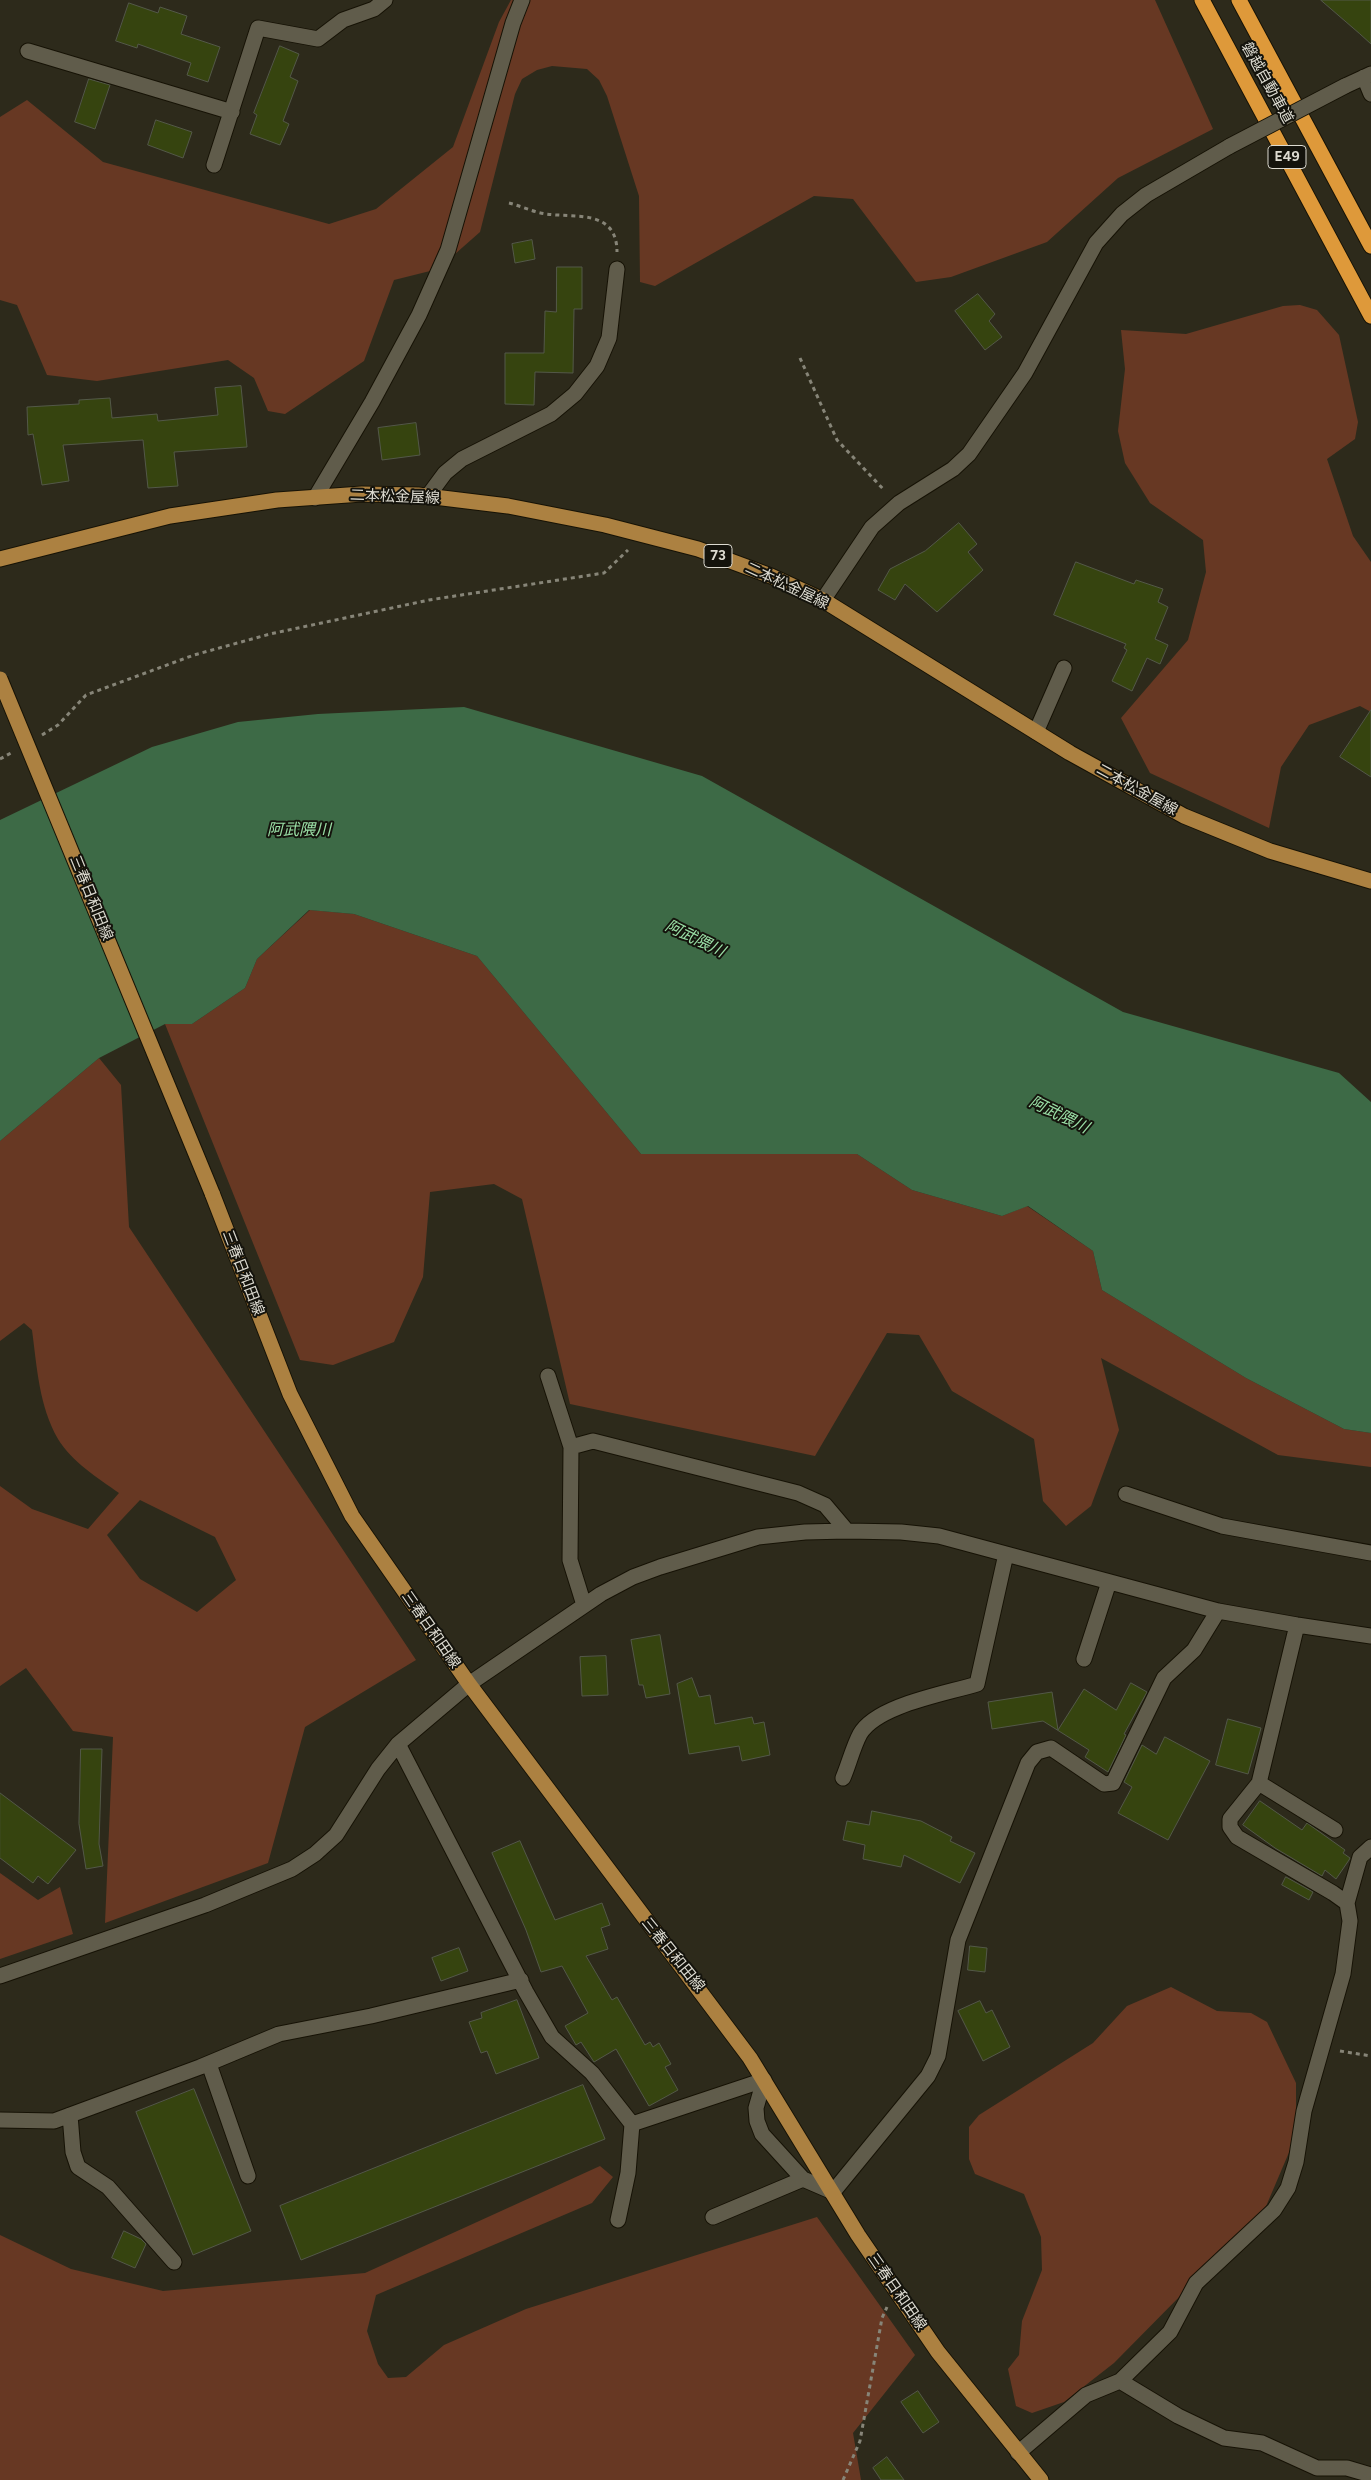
<!DOCTYPE html>
<html>
<head>
<meta charset="utf-8">
<style>
	body { margin:0 }
	canvas { display:block; background:#2d2a1b }
</style>
</head>
<body>
<canvas width="1371" height="2480"></canvas>
<script>
const ctx = document.querySelector('canvas').getContext('2d');
ctx.lineJoin = 'round';
function fillPath(path, color) {
  ctx.fillStyle = color;
  ctx.fill(path, 'evenodd');
}
function trace(path, color, width, dash) {
  ctx.strokeStyle = color;
  ctx.lineWidth = width;
  ctx.lineCap = dash ? 'butt' : 'round';
  ctx.setLineDash(dash || []);
  ctx.stroke(path);
}
function write(font, color, halo, rows, align = 'center') {
  ctx.font = font + ' Figtree,"Noto Sans JP",sans-serif';
  ctx.lineWidth = 4;
  ctx.setLineDash([]);
  ctx.textBaseline = 'middle';
  ctx.strokeStyle = halo;
  ctx.fillStyle = color;
  for (const [text, x, y, turn = 0] of rows) {
    ctx.save();
    ctx.translate(x, y);
    ctx.rotate((+turn || 0) * Math.PI / 180);
    ctx.textAlign = isNaN(turn) ? turn : align;
    if (halo) ctx.strokeText(text, 0, 0);
    ctx.fillText(text, 0, 0);
    ctx.restore();
  }
}
const green = new Path2D(`
	M511 0H1155L1213 129 1118 178 1047 242 951 277 916 282 853 199 814 196 655 286 640 282 639 196 607 96 599 80 587 69 552 66 537 70 522 79 515 94 480 232 438 269 394 280 364 361 285 414 268 411 254 378 228 360 97 381 47 375 17 305 0 300V117L27 100 103 162 329 224 376 209 453 147 499 22Z
	M1300 305 1317 310 1339 335 1358 422 1355 439 1327 459 1353 536 1371 562V712L1360 706 1309 725 1281 767 1269 828 1150 773 1121 718 1188 640 1206 572 1203 540 1150 503 1125 463 1118 431 1125 369 1121 330 1186 334 1283 306Z
	M310 910 354 914 477 956 641 1154H857L912 1190 1002 1216 1027 1206 1093 1251 1102 1290 1246 1378 1344 1429 1371 1433V1467L1278 1455 1101 1358 1119 1430 1091 1506 1066 1526 1043 1501 1034 1439 952 1391 919 1335 887 1333 815 1456 570 1404 522 1199 494 1184 430 1192 423 1277 394 1342 333 1365 300 1360 165 1024H192L245 988 257 959Z
	M99 1058 121 1085 129 1227 416 1660 305 1727 268 1863 105 1923 113 1737 73 1731 26 1668 0 1686V1486L32 1509 88 1529 119 1493C98 1478 72 1462 58 1439 39 1406 37 1367 32 1330L24 1323 0 1341V1141ZM140 1500 215 1537 236 1580 197 1612 140 1579 107 1535Z
	M0 1873 38 1900 60 1887 73 1934 0 1959Z
	M1171 1987 1217 2011 1251 2013 1267 2022 1296 2083V2136L1264 2211 1114 2363 1064 2402 1032 2413 1016 2406 1008 2369 1019 2355 1022 2321 1042 2270 1041 2237 1024 2194 975 2174 969 2159V2127L979 2115 1093 2043 1127 2006Z
	M600 2166 613 2177 592 2203 376 2295 367 2331 378 2364 388 2378 406 2377 444 2345 526 2309 817 2217 915 2355 853 2433 861 2480H0V2235L71 2269 163 2291 365 2273Z`);
const water = new Path2D(`
	M464 707 702 776 1123 1012 1339 1073 1371 1102V1433L1344 1429 1246 1378 1102 1290 1093 1251 1028 1206 1002 1216 912 1190 857 1154H641L477 956 354 914 309 910 257 959 245 988 192 1024H165L99 1058 0 1141V820L152 747 238 722 318 714Z`);
const building = new Path2D(`
	M1321 0H1371V44L1360 34Z
	M129 3 158 13 160 7 187 16 181 34 220 47 208 82 187 75 191 63 138 44 137 48 116 41Z
	M280 46 299 54 290 77 298 81 283 121 289 124 280 145 250 134 257 115 254 113Z
	M89 79 110 85 95 129 75 122Z
	M156 120 192 132 183 158 148 145Z
	M532 240 535 259 515 263 512 244Z
	M557 267H582V309H574L573 373 535 372 534 405 505 404V353H544L545 311 556 312Z
	M978 294 995 314 989 321 1002 337 985 350 955 311Z
	M241 386 247 447 174 452 178 486 148 488 143 440 63 445 69 481 42 485 33 434 28 435 27 407 79 404V400L110 398 112 418 157 414 158 421 218 415 215 388Z
	M416 423 420 455 382 460 378 428Z
	M959 523 977 544 968 552 983 570 937 612 905 584 895 600 878 590 890 569 925 551Z
	M1076 562 1134 584 1136 580 1163 589 1158 602 1168 607 1155 639 1168 645 1160 664 1147 658 1132 691 1112 681 1127 650 1124 648 1126 644 1054 615Z
	M1371 710V777L1340 757Z
	M660 1635 670 1694 646 1698 643 1685H639L631 1640Z
	M606 1656 608 1695 582 1696 580 1657Z
	M692 1678 699 1697 710 1695 715 1724 752 1717 754 1724 764 1722 770 1755 742 1761 739 1746 689 1754 677 1684Z
	M1131 1683 1147 1692 1124 1734 1126 1735 1108 1772 1085 1757 1089 1750 1043 1721 992 1729 988 1702 1052 1692 1058 1730 1084 1689 1116 1710Z
	M1228 1719 1261 1728 1248 1774 1216 1765Z
	M1165 1737 1210 1761 1168 1840 1118 1813 1132 1787 1124 1782 1142 1745 1156 1754Z
	M81 1749H102L99 1844 103 1866 86 1869 79 1824Z
	M0 1793 76 1850 48 1884 38 1876 33 1883 0 1858Z
	M1260 1801 1302 1830 1307 1823 1345 1850 1343 1853 1350 1858 1349 1860 1336 1879 1325 1870 1322 1876 1275 1848 1243 1825Z
	M872 1811 921 1821 952 1837 950 1841 975 1853 960 1883 904 1855 901 1867 863 1859 865 1845 843 1840 847 1821 869 1825Z
	M520 1841 555 1920 602 1903 610 1925 601 1928 608 1949 586 1956 612 2000 617 1997 645 2045 650 2042 653 2047 659 2043 671 2064 665 2067 678 2090 649 2106 616 2049 594 2062 581 2042 576 2045 565 2026 588 2013 562 1966 541 1972 526 1930 492 1853Z
	M1286 1877 1313 1892 1309 1900 1282 1885Z
	M970 1946 987 1948 985 1972 968 1970Z
	M459 1948 468 1971 441 1981 432 1958Z
	M517 2000 539 2058 496 2074 487 2051 481 2053 469 2022 482 2018 481 2013Z
	M980 2001 986 2013 992 2010 1010 2047 983 2061 958 2011Z
	M583 2085 605 2139 301 2260 280 2206Z
	M194 2089 251 2231 193 2255 136 2112Z
	M124 2231 141 2239 146 2244 135 2268 112 2258Z
	M918 2391 939 2422 923 2433 901 2402Z
	M887 2457 904 2480H881L873 2468Z`);
const path = new Path2D(`
	M509 203C521 206 533 212 546 214 575 218 617 209 617 252
	M800 358 837 440 885 491
	M42 735 58 725 86 695 194 655 270 634 429 600 604 573 628 550
	M0 759 11 753
	M1340 2051 1371 2056
	M843 2480 860 2441 882 2318 887 2307`);
const minor = new Path2D(`
	M28 51 232 112
	M1364 77 1371 94
	M1345 86 1371 74
	M214 165 258 28 318 39 343 20 374 9 385 0
	M428 496 445 473 462 459 551 414 575 394 597 366 609 338 617 269
	M315 498 372 402 419 315 448 250 513 23 522 0
	M823 600 872 527 899 503 953 469 969 454 1025 373 1096 243 1122 214 1146 195 1230 146
	M1036 732 1064 668
	M548 1376 571 1447 570 1560 584 1605
	M571 1447 593 1441 798 1493 825 1505 847 1531
	M1126 1494 1222 1526 1371 1553
	M1084 1659 1109 1582
	M398 1744 526 1992 552 2037 592 2073 632 2124 628 2173 618 2220
	M843 1778C849 1764 853 1747 860 1734 877 1705 945 1694 977 1684L1006 1554
	M1259 1783 1335 1830
	M1347 1903 1360 1857 1371 1847
	M0 1976 205 1905 292 1869 315 1854 336 1835 378 1769 398 1744 469 1684 601 1594 633 1577 660 1567 758 1537 805 1532 847 1531 901 1532 939 1536 1218 1611 1297 1625 1371 1636
	M209 2064 248 2176
	M764 2080 756 2108 757 2121 762 2134 803 2179 833 2192 928 2076 938 2056 958 1940 1028 1763 1037 1752 1051 1748 1104 1784 1113 1783 1164 1678 1194 1650 1218 1611
	M70 2115 73 2152 78 2167 108 2187 174 2262
	M0 2120 54 2121 200 2067 279 2034 371 2016 521 1980
	M632 2124 764 2080
	M713 2217 803 2179
	M1120 2381 1178 2416 1224 2438 1262 2443 1317 2468H1347L1371 2475
	M1018 2453 1086 2395 1120 2381 1170 2332 1196 2283 1274 2210 1288 2188 1296 2162 1304 2111 1343 1974 1350 1921 1347 1903 1333 1893 1237 1837 1230 1827V1819L1259 1783 1297 1625`);
const major = new Path2D(`
	M0 559 170 516 277 500 362 494 418 495 508 506 605 525 698 549 771 576 823 600 1070 753 1184 816 1270 851 1371 881
	M212 1193 290 1394 352 1516 469 1684 750 2058 858 2235 938 2352 1041 2480`);
const highway = new Path2D(`
	M1202 0 1371 316
	M1239 0 1371 246`);
const minorBridge = new Path2D(`
	M1230 146 1345 86`);
const majorBridge = new Path2D(`
	M0 679 212 1193`);
const shields = [
	[1287,157,38],
	[718,556,28]
];
const shieldNames = [
	["E49",1287,157],
	["73",718,556]
];
const streetNames = [
	["磐越自動車道",1267,83,61],
	["二本松金屋線",395,497,2],
	["二本松金屋線",787,586,25],
	["二本松金屋線",1137,790,29],
	["三春日和田線",91,898,68],
	["三春日和田線",243,1273,69],
	["三春日和田線",431,1630,55],
	["三春日和田線",673,1955,51],
	["三春日和田線",897,2292,55]
];
const waterNames = [
	["阿武隈川",299,830],
	["阿武隈川",695,939,26],
	["阿武隈川",1059,1115,26]
];
fillPath(green, '#673823');
fillPath(water, '#3d6a46');
fillPath(building, '#36440f');
trace(building, '#535848', 1);
trace(minor, '#161205', 17);
trace(major, '#161205', 17);
trace(highway, '#161205', 17);
trace(path, '#878578', 3, [4, 4]);
trace(minor, '#605c4b', 15);
trace(major, '#ac8141', 15);
trace(highway, '#de993a', 15);
trace(minorBridge, '#161205', 17, []);
trace(majorBridge, '#161205', 17, []);
trace(minorBridge, '#605c4b', 15);
trace(majorBridge, '#ac8141', 15);
for (const [x, y, w] of shields) {
  const box = new Path2D();
  box.roundRect(x - w / 2, y - 11.5, w, 23, 4);
  ctx.fillStyle = '#14130c';
  ctx.fill(box);
  trace(box, '#dcdad0', 1);
}
write('bold 14px', '#dcdad0', null, shieldNames);
write('15px', '#dcdad0', '#14130c', streetNames);
write('italic 16px', '#9be0a7', '#14130c', waterNames);
</script>
</body>
</html>
